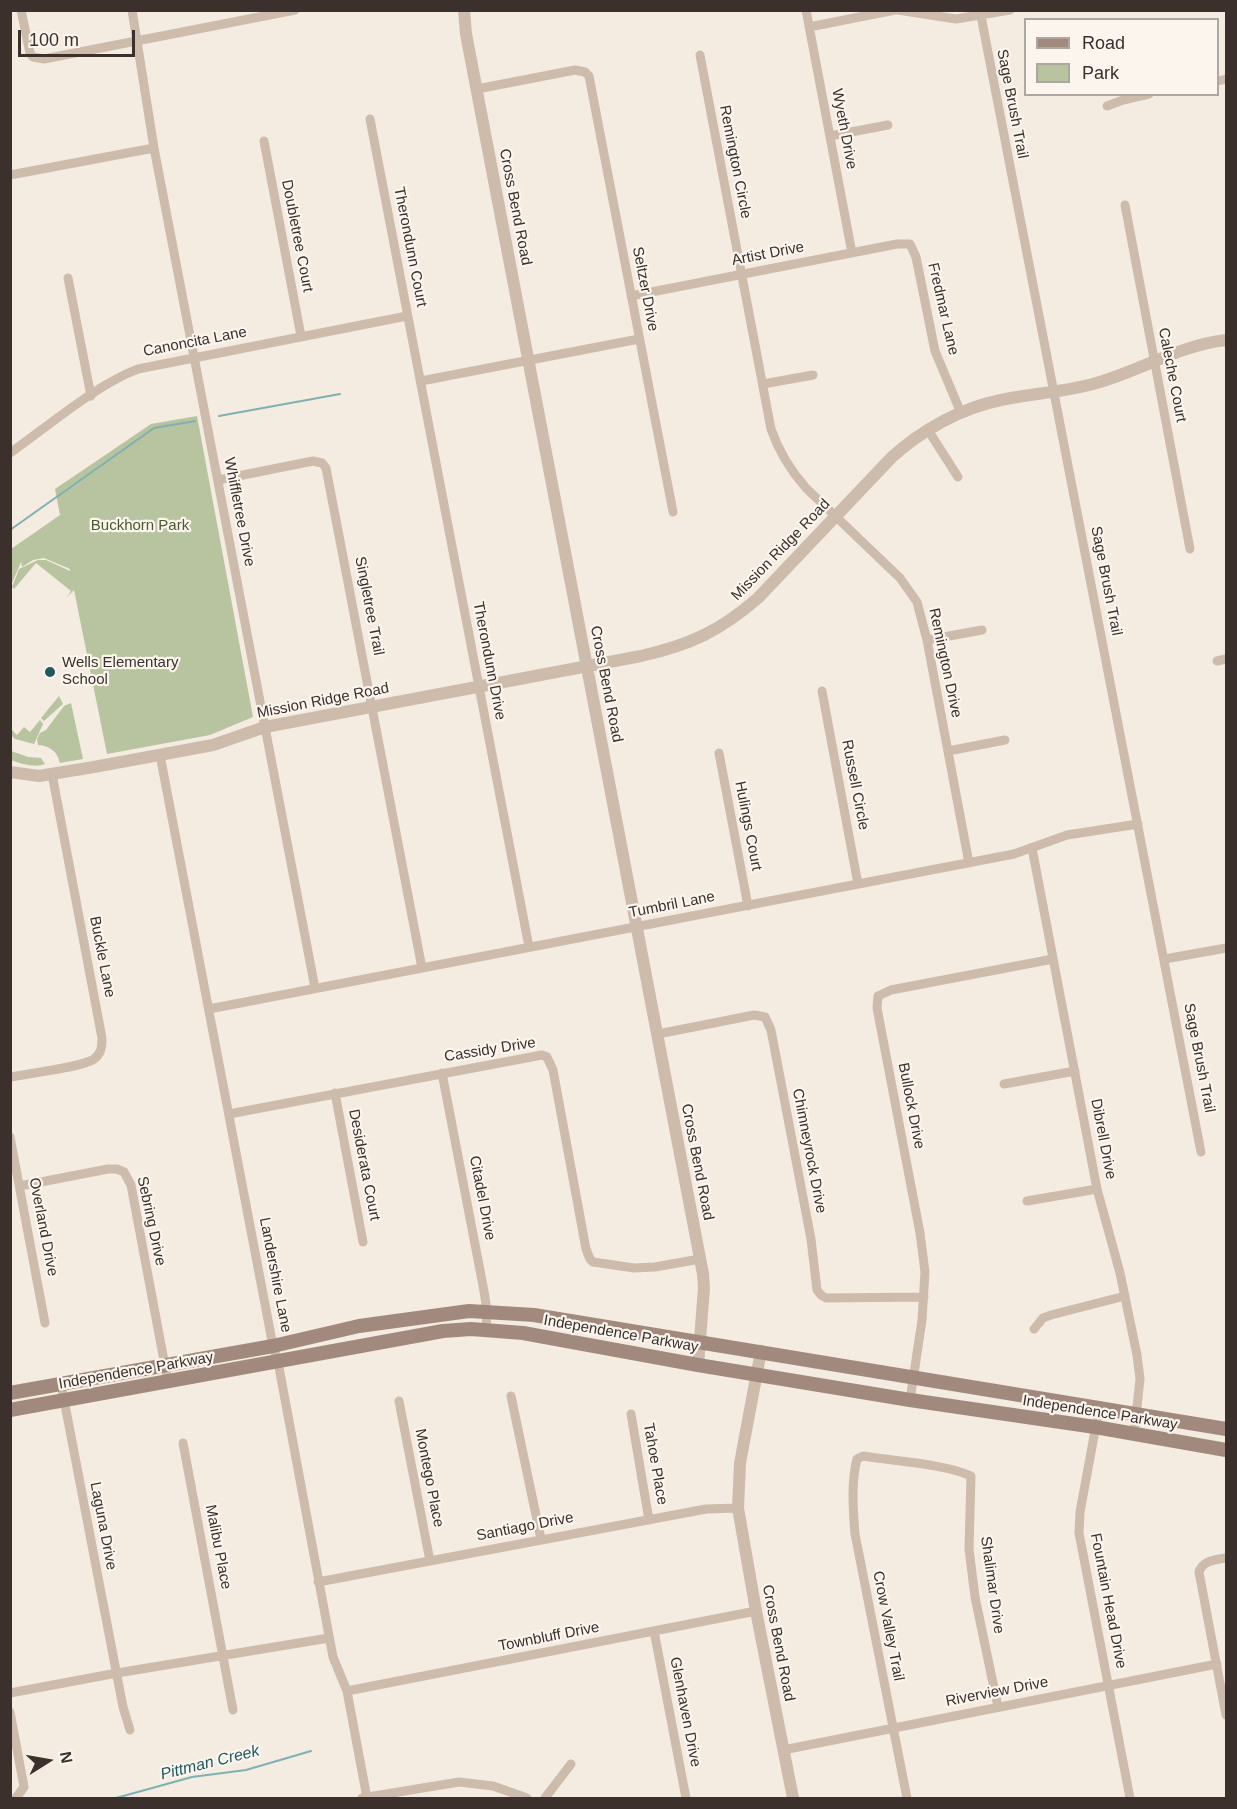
<!DOCTYPE html>
<html>
<head>
<meta charset="utf-8">
<style>
	body { margin:0 }
	#map { position:relative; width:1237px; height:1809px; overflow:hidden; background:#f4ebe1; font-family:Helvetica,sans-serif }
	canvas { display:block }
	.frame { position:absolute; inset:0; border:12px solid #3b302b; pointer-events:none }
	.legend { position:absolute; left:1024px; top:18px; width:195px; height:78px; box-sizing:border-box; background:#fbf5ee; border:2px solid #aea6a0; margin:0; padding:8px 10px; list-style:none; font-size:18px; color:#3b302b }
	.legend li { display:flex; align-items:center; gap:12px; height:30px }
	.legend b { width:30px; border:2px solid #aea6a0 }
	.north { position:absolute; left:18px; top:1731px; width:60px; height:60px; -webkit-text-stroke:4px #fbf5ee; paint-order:stroke; rotate:79deg; font-size:16px; font-weight:700; line-height:24px; text-align:center; color:#3b302b }
	.north::after { content:''; display:block; margin:auto; width:21px; height:27px; background:#3b302b; clip-path:polygon(50% 0,100% 100%,50% 72%,0 100%) }
	.scale { position:absolute; left:18px; top:30px; width:117px; height:27px; box-sizing:border-box; border:3px solid #3b302b; border-top:0; padding-left:8px; font-size:18px; line-height:21px; white-space:nowrap; color:#3b302b; -webkit-text-stroke:4px #fbf5ee; paint-order:stroke }
</style>
</head>
<body>
<div id="map">
<canvas width="1237" height="1809"></canvas>
<div class="frame"></div>
<ul class="legend">
<li><b style="height:8px;background:#a18a7d"></b>Road</li>
<li><b style="height:16px;background:#b8c4a0"></b>Park</li>
</ul>
<div class="north">N</div>
<div class="scale">100 m</div>
</div>
<script>
const ctx = document.querySelector('canvas').getContext('2d');
ctx.lineJoin = 'round';
function fillPath(path, color) {
  ctx.fillStyle = color;
  ctx.fill(path, 'evenodd');
}
function trace(path, color, width, dash) {
  ctx.strokeStyle = color;
  ctx.lineWidth = width;
  ctx.lineCap = dash ? 'butt' : 'round';
  ctx.setLineDash(dash || []);
  ctx.stroke(path);
}
function write(font, color, halo, rows, align = 'center') {
  ctx.font = font + ' Helvetica,sans-serif';
  ctx.lineWidth = 4.5;
  ctx.setLineDash([]);
  ctx.textBaseline = 'middle';
  ctx.strokeStyle = halo;
  ctx.fillStyle = color;
  for (const [text, x, y, turn = 0] of rows) {
    ctx.save();
    ctx.translate(x, y);
    ctx.rotate((+turn || 0) * Math.PI / 180);
    ctx.textAlign = isNaN(turn) ? turn : align;
    if (halo) ctx.strokeText(text, 0, 0);
    ctx.fillText(text, 0, 0);
    ctx.restore();
  }
}
const green = new Path2D(`
	M197 416 253 717 210 735 107 754 74 590 67 597 71 591 36 563 14 589 12 587 19 569 38 560H46L70 571V569L44 558 33 560 22 567 21 562 11 585V549L60 515 55 489 151 424Z
	M59 696 63 704 44 721 41 718Z
	M71 703 83 759 60 763C57 751 50 746 38 745L37 739 40 733 46 730 64 706Z
	M40 720 43 724 34 744 15 739 11 735V729L17 735 24 727 30 732Z
	M11 751 28 757 41 758 45 764C36 768 21 764 11 760Z`);
const stream = new Path2D(`
	M219 416 340 394
	M10 530 154 428 195 421
	M116 1798 192 1777 246 1770 311 1751`);
const minor = new Path2D(`
	M21 10 30 53 33 57 44 59 295 10
	M132 10 154 148 315 988
	M806 10 852 253
	M898 10 956 19 1010 10
	M981 16C1052 395 1129 773 1201 1152
	M809 27 895 10
	M700 55 771 429C779 452 790 470 806 488L900 578 917 602 927 640 969 863
	M1218 81 1226 79
	M477 89 575 70 585 72 589 76 673 512
	M1107 106 1123 100 1149 94
	M370 119 529 947
	M830 136 888 125
	M264 141 301 336
	M10 175 154 148
	M1125 205 1190 549
	M68 278 91 396
	M631 296 897 244H910L916 257 935 351 961 413
	M421 381 639 339
	M763 384 813 375
	M928 430 958 477
	M10 453C47 427 97 384 138 369L407 316
	M218 480 313 461 322 463 326 468 422 968
	M927 640 982 630
	M1217 661 1226 659
	M822 691 858 884
	M948 751 1005 740
	M719 753 748 906
	M160 755 273 1346 278 1362 333 1657 347 1691 367 1798
	M1032 848 1097 1189 1120 1273 1137 1355 1140 1379 1134 1435
	M1165 959 1226 948
	M209 1009 1014 854 1067 835 1138 824
	M658 1034 754 1015 765 1017 771 1030 811 1239 817 1290 821 1295 826 1298 924 1297
	M442 1073 484 1291 487 1311 486 1330
	M10 1077C27 1074 83 1067 94 1059 101 1054 102 1047 102 1038L52 774
	M1004 1084 1075 1071
	M335 1093 363 1242
	M229 1114 542 1055 547 1057 553 1070 586 1249 590 1259 593 1262 634 1268 655 1267 700 1259
	M10 1137 45 1323
	M20 1186 108 1169H117L124 1172 131 1185 168 1382
	M1027 1201 1097 1189
	M1034 1329 1043 1318 1051 1315 1125 1296
	M61 1384 123 1707 130 1730
	M511 1396 541 1539
	M910 1400 922 1320 925 1272 920 1233 877 1008 878 996 891 990 1053 959
	M399 1401 430 1561
	M1099 1409 1080 1512 1079 1533 1130 1798
	M631 1414 649 1520
	M183 1443 233 1710
	M1226 1558C1215 1560 1203 1560 1199 1572L1226 1715
	M318 1582 706 1509 738 1508
	M654 1631 686 1798
	M347 1691 756 1611
	M10 1693 117 1673 329 1638
	M10 1712 24 1787 16 1798
	M783 1750 1217 1664
	M362 1798 459 1782 493 1786 527 1798
	M545 1798 571 1764
	M907 1798 855 1534C853 1510 851 1482 857 1459L863 1456C892 1461 946 1464 971 1476L969 1549 975 1597 998 1707`);
const tertiary = new Path2D(`
	M464 10 466 34 703 1274 704 1288 698 1365
	M10 772 39 776 94 767 213 745 265 727 641 656C690 645 720 631 758 598L892 457C922 430 961 408 1001 400 1034 393 1068 392 1100 382 1143 369 1181 345 1226 340
	M761 1351 740 1463 738 1508 756 1611 793 1798`);
const secondary = new Path2D(`
	M10 1393 273 1346 359 1326 469 1311 534 1315 1226 1429
	M10 1410 443 1331 471 1329 523 1333 698 1365 910 1400 1095 1427 1226 1450`);
const markers = [
	[50,672,6,"#1f5a5e"]
];
const streetNames = [
	["Sage Brush Trail",1012,104,79],
	["Wyeth Drive",844,129,79],
	["Remington Circle",735,162,79],
	["Cross Bend Road",515,207,79],
	["Doubletree Court",297,236,79],
	["Therondunn Court",410,247,79],
	["Artist Drive",768,254,-11],
	["Seltzer Drive",645,289,79],
	["Fredmar Lane",943,309,77],
	["Canoncita Lane",195,342,-11],
	["Caleche Court",1172,375,79],
	["Whiffletree Drive",239,512,79],
	["Mission Ridge Road",781,550,-46],
	["Sage Brush Trail",1106,581,79],
	["Singletree Trail",369,606,79],
	["Therondunn Drive",489,661,79],
	["Remington Drive",945,663,78],
	["Cross Bend Road",606,684,79],
	["Mission Ridge Road",323,701,-11],
	["Russell Circle",855,785,79],
	["Hulings Court",748,826,79],
	["Tumbril Lane",672,905,-11],
	["Buckle Lane",102,957,79],
	["Cassidy Drive",490,1050,-9],
	["Sage Brush Trail",1199,1058,79],
	["Bullock Drive",911,1106,79],
	["Dibrell Drive",1103,1139,79],
	["Chimneyrock Drive",809,1151,79],
	["Cross Bend Road",697,1162,79],
	["Desiderata Court",364,1165,79],
	["Citadel Drive",482,1198,79],
	["Sebring Drive",151,1221,78],
	["Overland Drive",43,1227,79],
	["Landershire Lane",275,1275,79],
	["Independence Parkway",621,1334,10],
	["Independence Parkway",136,1371,-10],
	["Independence Parkway",1100,1413,9],
	["Tahoe Place",655,1464,80],
	["Montego Place",429,1478,79],
	["Laguna Drive",103,1526,79],
	["Santiago Drive",525,1527,-11],
	["Malibu Place",218,1547,79],
	["Shalimar Drive",992,1585,82],
	["Fountain Head Drive",1108,1601,79],
	["Crow Valley Trail",888,1626,79],
	["Townbluff Drive",549,1637,-11],
	["Cross Bend Road",778,1643,79],
	["Riverview Drive",997,1692,-11],
	["Glenhaven Drive",685,1712,79]
];
const parkNames = [
	["Buckhorn Park",140,526]
];
const poiNames = [
	["Wells Elementary",62,663],
	["School",62,680]
];
const waterNames = [
	["Pittman Creek",210,1763,-14]
];
fillPath(green, '#b8c4a0');
trace(stream, '#7fb0b2', 2);
trace(minor, '#cdbbac', 9);
trace(tertiary, '#cdbbac', 12);
trace(secondary, '#a18a7d', 14);
for (const [x, y, r, color] of markers) {
  const dot = new Path2D();
  dot.arc(x, y, r, 0, 2 * Math.PI);
  ctx.fillStyle = color;
  ctx.fill(dot);
  trace(dot, '#fbf5ee', 2);
}
write('15px', '#3b302b', '#fbf5ee', streetNames);
write('15px', '#4a5a2e', '#fbf5ee', parkNames);
write('15px', '#3b302b', '#fbf5ee', poiNames, 'left');
write('italic 16px', '#1f5a5e', '#fbf5ee', waterNames);
</script>
</body>
</html>
